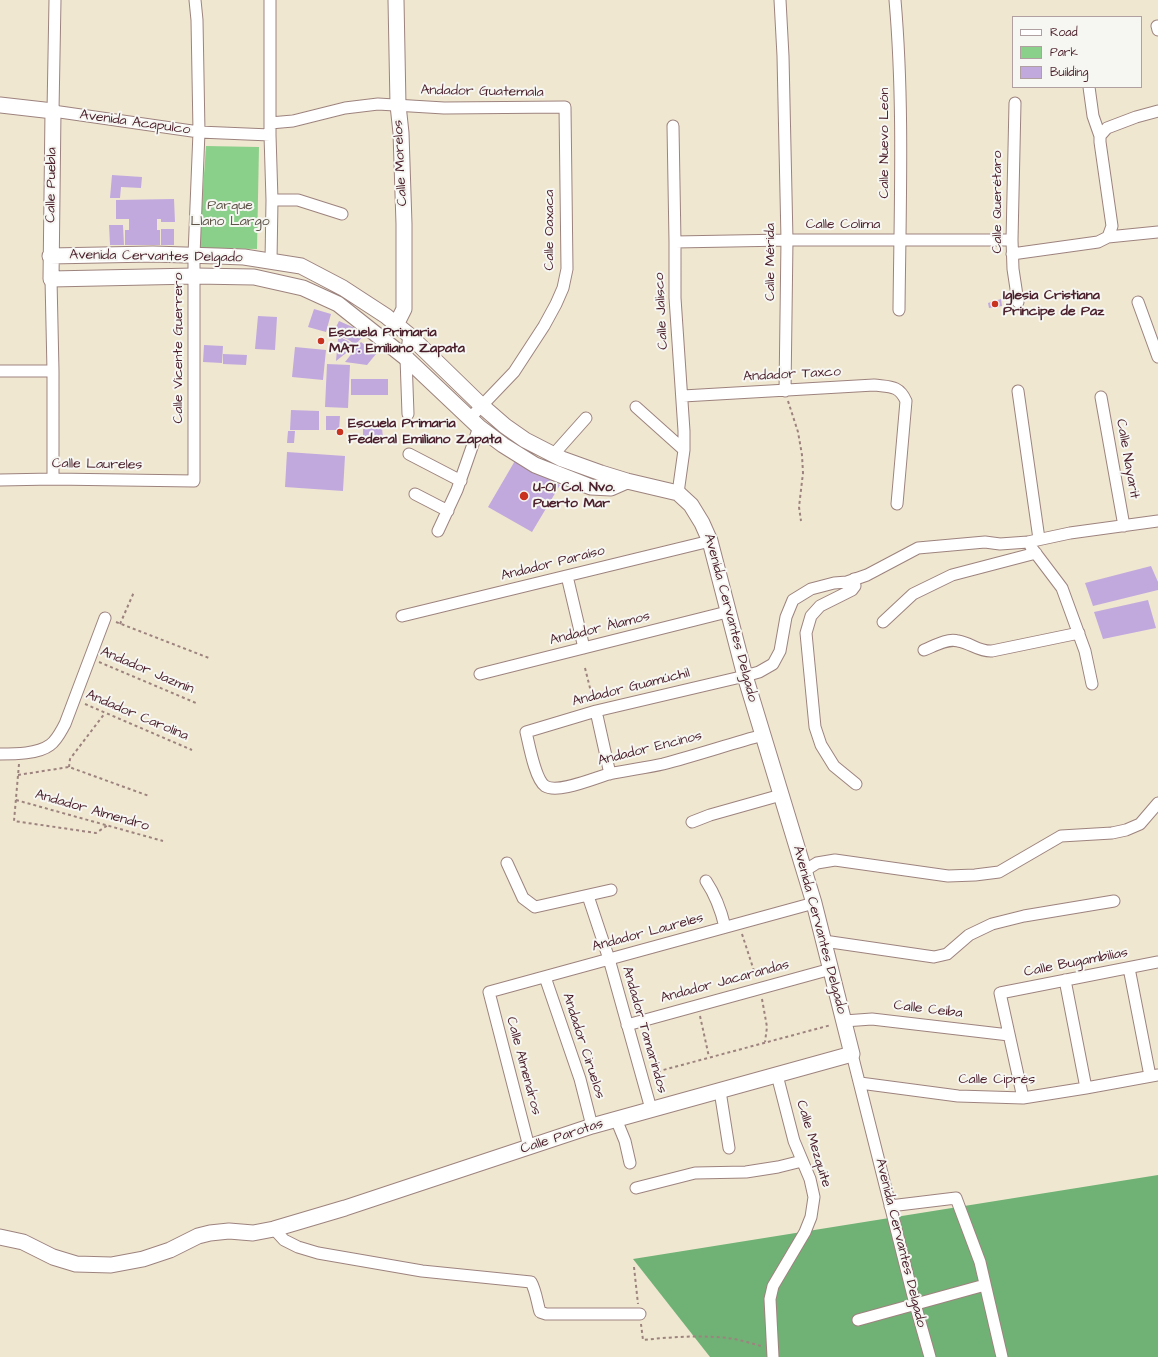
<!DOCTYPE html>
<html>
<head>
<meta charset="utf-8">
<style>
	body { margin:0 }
	#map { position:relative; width:1158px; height:1357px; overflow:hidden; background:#f0e7d0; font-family:"Architects Daughter",sans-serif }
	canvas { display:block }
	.legend { position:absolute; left:1012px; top:16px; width:130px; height:72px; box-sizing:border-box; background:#f6f6f2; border:1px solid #b1a0a2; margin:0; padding:5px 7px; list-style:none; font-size:12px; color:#4a1f2b }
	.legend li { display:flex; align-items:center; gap:8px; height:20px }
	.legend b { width:20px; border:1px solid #b1a0a2 }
</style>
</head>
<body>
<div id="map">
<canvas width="1158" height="1357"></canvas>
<ul class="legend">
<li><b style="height:5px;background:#fff"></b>Road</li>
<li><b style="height:11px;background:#8bd08a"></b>Park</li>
<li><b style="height:11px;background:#c1a9de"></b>Building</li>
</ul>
</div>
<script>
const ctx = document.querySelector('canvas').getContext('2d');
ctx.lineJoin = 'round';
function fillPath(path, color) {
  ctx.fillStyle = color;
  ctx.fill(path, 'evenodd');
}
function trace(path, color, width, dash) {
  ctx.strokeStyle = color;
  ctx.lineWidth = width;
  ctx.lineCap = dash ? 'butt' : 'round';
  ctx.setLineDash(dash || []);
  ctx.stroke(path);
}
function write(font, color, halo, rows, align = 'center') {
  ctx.font = font + ' "Architects Daughter",sans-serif';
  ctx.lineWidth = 4;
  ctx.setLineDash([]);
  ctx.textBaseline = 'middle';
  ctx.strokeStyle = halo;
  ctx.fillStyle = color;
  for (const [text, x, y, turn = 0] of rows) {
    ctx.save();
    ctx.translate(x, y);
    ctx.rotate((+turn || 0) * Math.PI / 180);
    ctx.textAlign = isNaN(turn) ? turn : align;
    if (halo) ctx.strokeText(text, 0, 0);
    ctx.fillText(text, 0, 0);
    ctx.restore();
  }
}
const green = new Path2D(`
	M206 146 259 147 257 249 199 248Z`);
const forest = new Path2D(`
	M1158 1175V1357H710L633 1259Z`);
const building = new Path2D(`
	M112 175 142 177 141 188 121 187 120 198H110Z
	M174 199 175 222H161V219H157V230H160V245H125V230H129V219H116V200Z
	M109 225H123L124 245H110Z
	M161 229H174V245H161Z
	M1001 299 1002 306 989 308 988 303Z
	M314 309 331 314 326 332 308 327Z
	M258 316 277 317 275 350 255 349Z
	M339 321 366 333 355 345 349 340 333 333Z
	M342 338 348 341 355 346 336 361 338 339Z
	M361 342 376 354 367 365 345 362Z
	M204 345 223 346 222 363 203 362Z
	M295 347 326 350 323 380 292 377Z
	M223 354 247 355 246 365 223 364Z
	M327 364 350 365 348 408 325 407Z
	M351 379H388V395H351Z
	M291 410 319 411V430H290Z
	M326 416H340L339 430H326Z
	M382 427 383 439 363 441V429Z
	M288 431H295L294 443H287Z
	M287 452 345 456 343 491 285 487Z
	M516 459 560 485 532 532 488 507Z
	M1151 566 1158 582V590L1093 606 1085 583Z
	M1148 600 1156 628 1103 639 1094 612Z`);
const path = new Path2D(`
	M788 401 798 432 802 455 803 473 799 507 801 521
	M116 622 209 658
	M120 624 134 592
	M99 662 196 703
	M585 668 593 700
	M85 704 192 750
	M19 764 14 821 96 833 108 825
	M69 767 70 759 105 713
	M18 775 69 767 149 796
	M16 800 163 841
	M742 934 756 977
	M762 999 767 1027 765 1042
	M700 1016 709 1057
	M652 1073 831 1025
	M634 1267 638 1304
	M641 1324 643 1340C671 1337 699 1335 727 1338 738 1339 750 1343 761 1346`);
const street = new Path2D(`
	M55 0 53 111 199 132 270 135
	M270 0V135L272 200 271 261
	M780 0 783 56 787 240 785 391
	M895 0C904 103 900 207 899 310
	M1157 26 1158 30
	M1089 87 1093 116 1100 136V142L1112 226 1108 237
	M1015 103 1012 240 1013 269 1018 302
	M270 123 293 121 345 108 378 104 444 108 565 107 567 269 563 288 556 304 544 326 514 372 470 418
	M673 126 675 242V298L684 431V450L678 493
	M1100 136 1107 128 1136 117 1158 111
	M272 200H298L342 214
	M675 242 787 240H1012
	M1012 254 1098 242 1108 237 1158 232
	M51 279 53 371V479
	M1138 302 1158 357
	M0 371H53
	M1018 391 1039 539
	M683 396 874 385C890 387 899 385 906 401L897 504
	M1101 397 1124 526
	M636 407 684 450
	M408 414 406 358 409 335
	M409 454 461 481
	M553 455 586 418
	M0 480 53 479 194 481V255L199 132 197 20 195 0
	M415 494 448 511
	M438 531 457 490 479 427
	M1031 547 1062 588 1085 651 1092 684
	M567 576 584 648
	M854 579 855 586 852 590 820 606 811 616 806 633 815 727 821 745 834 766 856 784
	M402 616 710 541
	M883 622 913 594 952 575 1036 553
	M924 650C934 646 947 638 958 641 971 643 979 652 992 651L1079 633
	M480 674 727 612
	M596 711 610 774
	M763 735C730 744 697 755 663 764 646 768 627 770 609 774 594 778 558 794 545 786 535 779 529 744 526 732L596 711 745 676 759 672 773 664 780 651 786 617 793 600 811 589 834 583 847 582 867 575 918 548 985 542 1000 544 1028 542 1070 533 1158 521
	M0 754C15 754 38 754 50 745 57 740 61 731 65 724L105 618
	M692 822 710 815 781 795
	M507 863 523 898 535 907 611 890
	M804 871 817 863 835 860 948 876 975 875 999 872 1061 836 1112 833 1126 830 1140 824 1158 803
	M706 881C716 896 721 910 725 927
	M588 896 609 959 651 1109
	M824 941 934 957 947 954 969 935 992 924 1024 916 1114 901
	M1129 968 1150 1076
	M545 977 580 1079 592 1126
	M1065 980 1086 1088
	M844 1021 872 1019 1009 1035
	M627 1025 831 969
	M852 1054 915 1304 930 1357
	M860 1083 958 1096 1023 1098 1086 1088 1158 1075
	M720 1091 729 1148
	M1023 1098 1000 993 1158 962
	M616 1119 625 1141 630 1163
	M529 1147 489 992 814 903
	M636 1188 695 1173 746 1172 778 1167 802 1161
	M890 1206 956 1198 980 1262 1002 1357
	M274 1229 284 1240 298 1247 318 1253 422 1271 531 1282C536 1291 537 1302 540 1312L546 1314H640
	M858 1320 985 1285
	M773 1357 770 1299 773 1286 805 1232 811 1217 814 1197 810 1179 794 1141 777 1075`);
const secondary = new Path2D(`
	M0 105 53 111 51 279 195 276 254 277 303 288 338 304 406 358 479 427 503 445 535 465 591 487 611 488 627 481
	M396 325 404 309V224L401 133 398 105 396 0
	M0 1237 23 1242 53 1257 76 1264 111 1265 143 1259 170 1250 198 1236 210 1233 229 1231 253 1233 274 1229 345 1208 592 1126 852 1054 814 903 745 676 710 541 702 523 691 505 678 493 627 481 601 473 562 459 525 440 505 426 482 406 409 335 386 316 343 288 301 266 244 257 217 256 153 254 50 256`);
const markers = [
	[995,304,4,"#c8321e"],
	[321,341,4,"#c8321e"],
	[340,432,4,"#c8321e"],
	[524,496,5,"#c8321e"]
];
const streetNames = [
	["Andador Guatemala",482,92,1],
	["Avenida Acapulco",135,123,8],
	["Calle Nuevo León",885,143,-90],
	["Calle Morelos",401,163,-93],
	["Calle Puebla",52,185,-89],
	["Calle Querétaro",998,202,-90],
	["Calle Colima",843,225],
	["Calle Oaxaca",550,230,-90],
	["Avenida Cervantes Delgado",156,257,1],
	["Calle Mérida",771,262,-90],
	["Calle Jalisco",662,311,-93],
	["Calle Vicente Guerrero",179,348,-90],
	["Andador Taxco",792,375,-3],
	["Calle Nayarit",1127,459,80],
	["Calle Laureles",97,465,1],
	["Andador Paraíso",553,564,-14],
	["Avenida Cervantes Delgado",730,618,75],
	["Andador Álamos",600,629,-14],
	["Andador Jazmín",147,671,23],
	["Andador Guamúchil",631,688,-14],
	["Andador Carolina",137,716,23],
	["Andador Encinos",650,749,-14],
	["Andador Almendro",92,811,16],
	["Avenida Cervantes Delgado",819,930,75],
	["Andador Laureles",648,933,-15],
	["Calle Bugambilias",1076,963,-11],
	["Andador Jacarandas",725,982,-15],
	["Calle Ceiba",928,1010,7],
	["Andador Tamarindos",644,1030,74],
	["Andador Ciruelos",583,1046,72],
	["Calle Almendros",523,1066,75],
	["Calle Ciprés",997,1080],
	["Calle Parotas",562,1137,-18],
	["Calle Mezquite",813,1144,73],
	["Avenida Cervantes Delgado",900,1243,76]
];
const parkNames = [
	["Parque",230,206],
	["Llano Largo",230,222]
];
const poiNames = [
	["Iglesia Cristiana",1003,296],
	["Principe de Paz",1003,312],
	["Escuela Primaria",329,333],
	["MAT. Emiliano Zapata",329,349],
	["Escuela Primaria",348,424],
	["Federal Emiliano Zapata",348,440],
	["U-01 Col. Nvo.",533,488],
	["Puerto Mar",533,504]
];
fillPath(green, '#8bd08a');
fillPath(forest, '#70b276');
fillPath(building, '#c1a9de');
trace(street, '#9d837e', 13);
trace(secondary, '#9d837e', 17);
trace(path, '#9d837e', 2, [3, 3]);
trace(street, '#fff', 11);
trace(secondary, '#fff', 15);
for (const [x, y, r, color] of markers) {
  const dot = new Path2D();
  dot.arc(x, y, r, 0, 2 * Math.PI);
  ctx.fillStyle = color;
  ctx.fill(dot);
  trace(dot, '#f6f6f2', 1.5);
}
write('14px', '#4a1f2b', '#f6f6f2', streetNames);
write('14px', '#5e5448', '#f6f6f2', parkNames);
write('bold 14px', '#4a1f2b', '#f6f6f2', poiNames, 'left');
</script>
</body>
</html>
